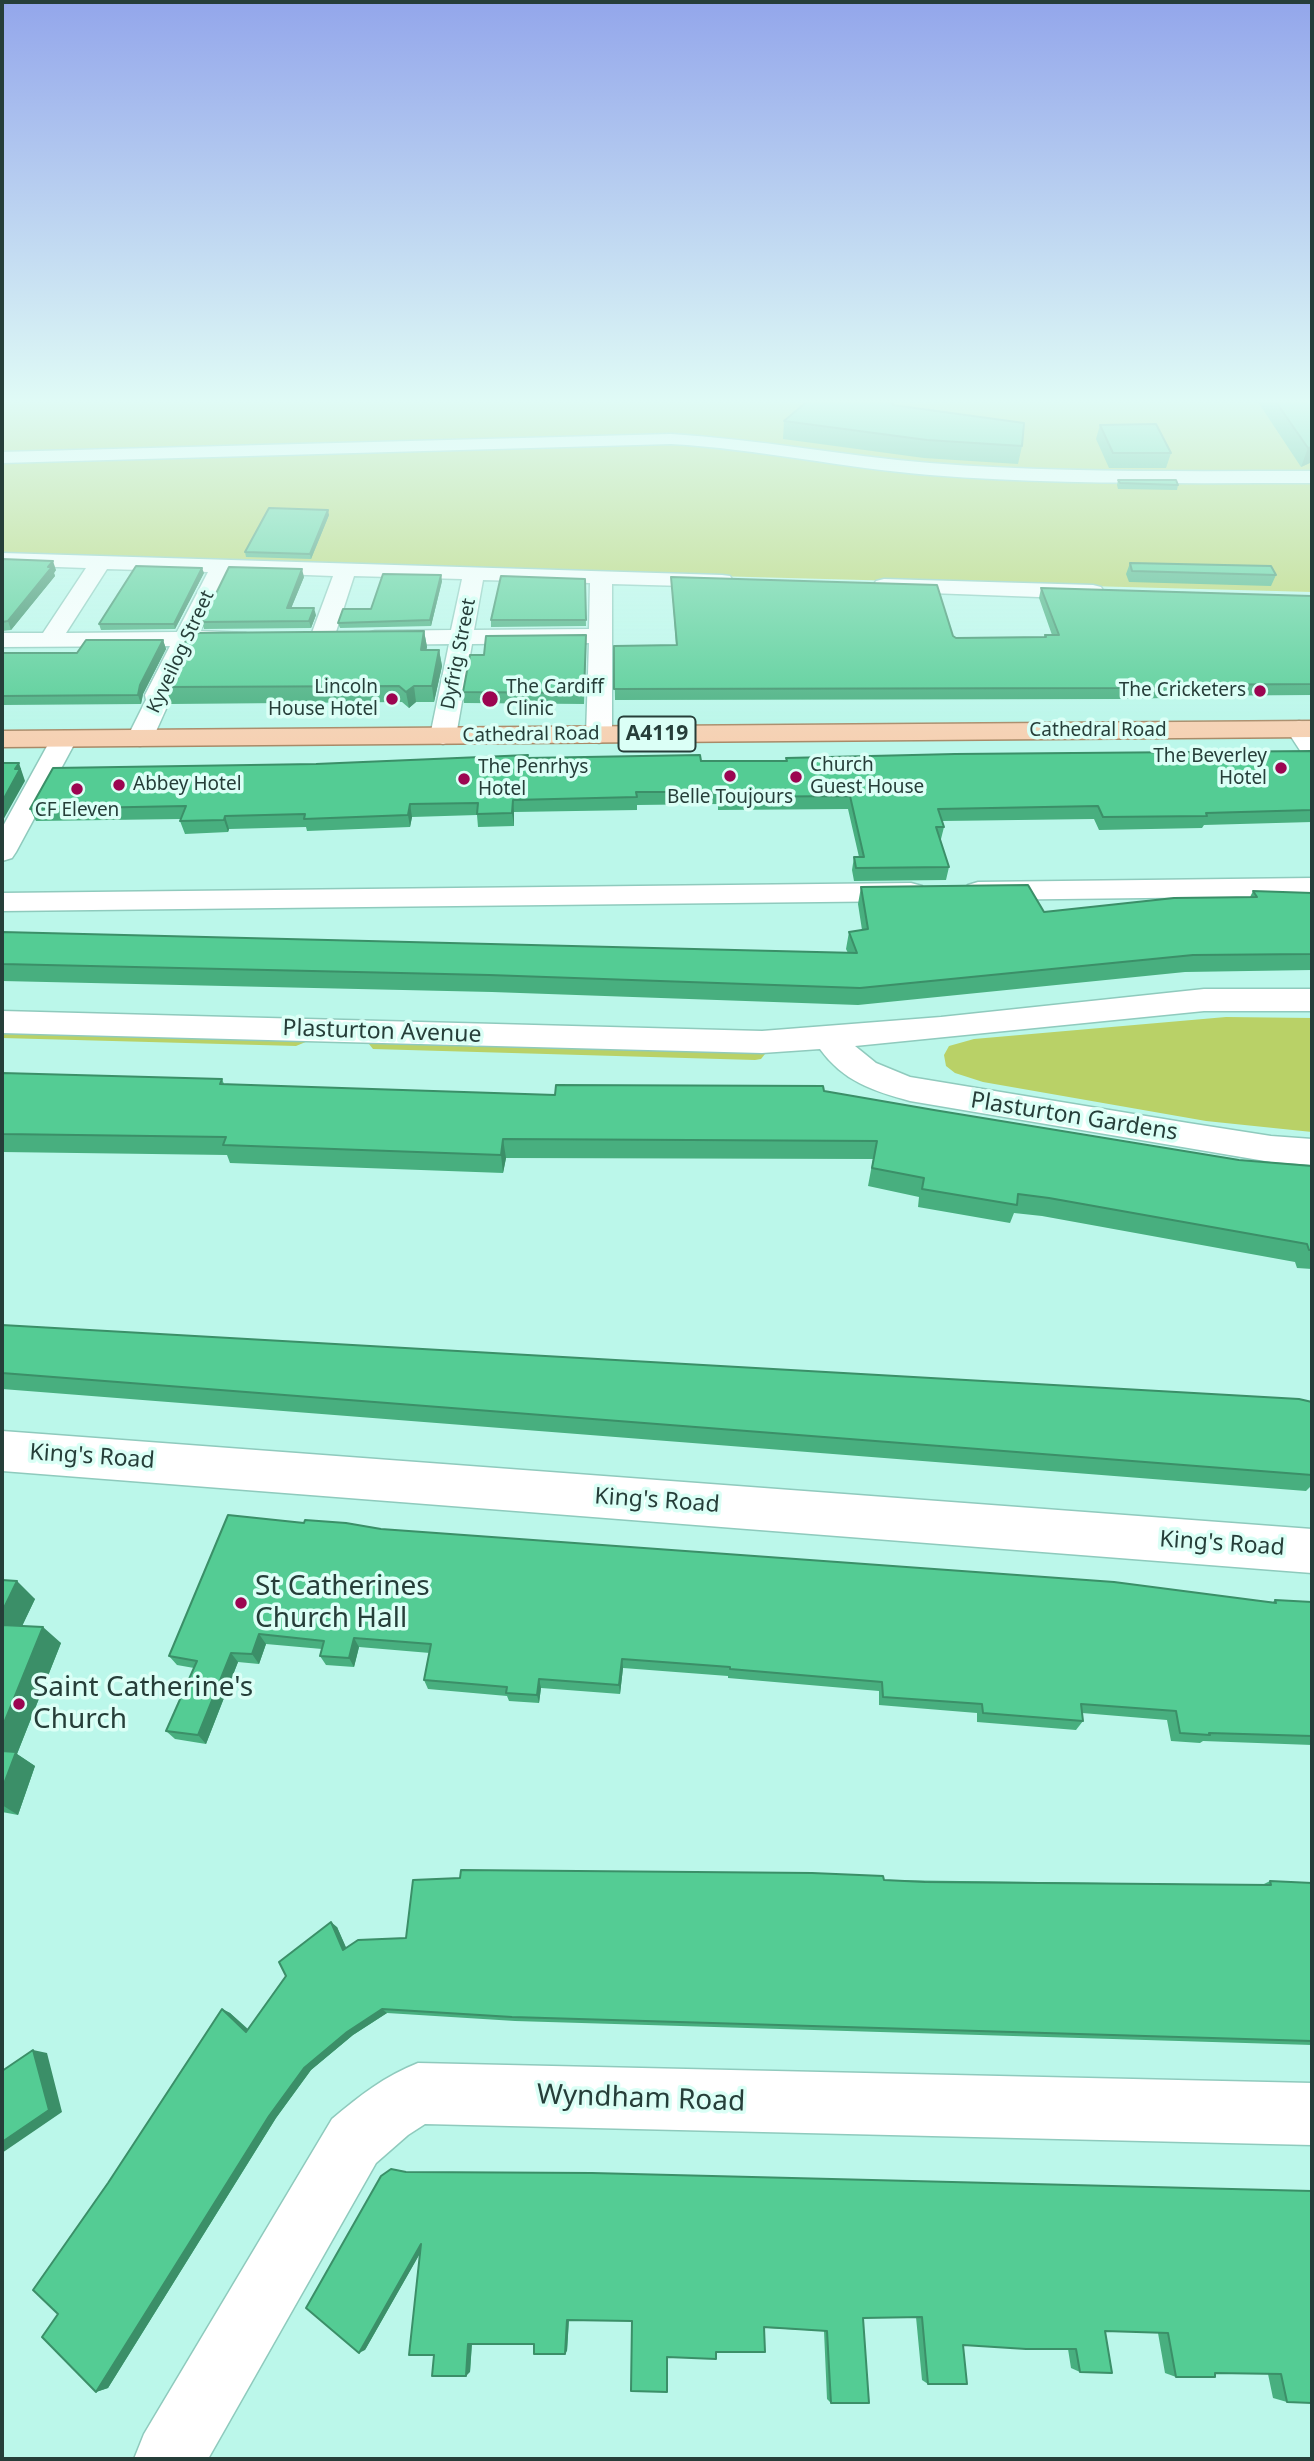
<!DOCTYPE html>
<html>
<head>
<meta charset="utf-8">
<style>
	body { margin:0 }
	#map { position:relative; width:1314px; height:2461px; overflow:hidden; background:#bbf7ea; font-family:"Noto Sans",sans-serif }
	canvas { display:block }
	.frame { position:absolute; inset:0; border:4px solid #263e39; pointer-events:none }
</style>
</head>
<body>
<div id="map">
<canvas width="1314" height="2461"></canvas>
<div class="frame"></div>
</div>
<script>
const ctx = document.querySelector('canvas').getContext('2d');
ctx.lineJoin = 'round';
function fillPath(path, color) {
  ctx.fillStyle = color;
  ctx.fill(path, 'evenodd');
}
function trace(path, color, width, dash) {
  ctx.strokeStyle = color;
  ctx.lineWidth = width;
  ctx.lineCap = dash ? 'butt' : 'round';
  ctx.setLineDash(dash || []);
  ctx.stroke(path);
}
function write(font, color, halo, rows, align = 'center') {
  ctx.font = font + ' "Noto Sans",sans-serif';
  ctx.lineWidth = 7;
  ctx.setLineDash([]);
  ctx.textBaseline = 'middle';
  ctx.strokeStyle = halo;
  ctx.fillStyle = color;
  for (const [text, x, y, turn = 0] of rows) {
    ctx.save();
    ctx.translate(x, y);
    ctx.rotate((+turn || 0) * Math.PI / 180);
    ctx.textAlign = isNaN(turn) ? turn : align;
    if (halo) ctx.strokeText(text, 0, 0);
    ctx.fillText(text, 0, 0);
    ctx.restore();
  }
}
const green = new Path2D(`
	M2 399H1312V592L2 557Z
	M1226 1017 1312 1018V1132L1206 1121 983 1082 955 1073 946 1066 944 1055 949 1046 974 1039Z
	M2 1029 224 1034 308 1041 296 1046 2 1038Z
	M374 1041 763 1051 765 1054 761 1059 755 1060 373 1049 369 1044Z`);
const minor = new Path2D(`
	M671 434C758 439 843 456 930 463 1057 473 1185 471 1312 471V483C1185 483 1056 485 930 475 843 468 758 449 671 444L2 463V452Z
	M2 553 722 575 730 576 733 581 730 586 722 587 612 584V735L608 740 599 743 590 740 586 735 589 643 472 644 456 736 452 741 443 744 434 741 430 736 449 644 375 645 367 643 363 638 367 633 375 631 451 630 462 579 354 576 334 638 330 643H314L310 638 333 576 229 572 200 631 246 633 250 638 246 643 193 645 169 695 170 700 153 738 149 743 140 746 131 743 127 738 146 700 145 695 170 646 2 647V633H43L86 568 2 565ZM107 569 208 572 177 632 66 633ZM483 580 590 583 589 629 474 630Z
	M884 579 1093 585 1101 587 1104 592 1101 597 1093 599 876 591 873 586 876 581Z
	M1299 721 1308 724 1312 730V757L1303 755 1286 729 1290 724Z
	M64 731 73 734 77 739 16 852 12 858 2 861V828L51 739 55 734Z
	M1312 878V896L978 900 968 897 963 891 968 885 978 882Z
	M911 883 922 886 926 892 922 898 911 901 2 911V893Z
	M1204 989H1312V1011H1204L855 1046 876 1063 910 1077 1188 1123 1271 1136 1312 1139V1165L1271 1162 910 1101C873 1091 843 1081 820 1049L762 1053 2 1033V1011L762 1031 941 1017Z
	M2 1431 1312 1529V1573L2 1471Z
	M418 2063 1312 2083V2145L425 2124 408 2135 376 2163 208 2459H134L144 2434 332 2119C359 2096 385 2076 418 2063Z`);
const major = new Path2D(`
	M1312 721V737L2 747V731Z`);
const wall = new Path2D(`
	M1256 399H1312V462L1301 467Z
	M893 405 1022 446 1018 464 924 458 783 439 784 421Z
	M1100 425 1171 453 1166 468H1109L1096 439Z
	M1118 480 1178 485 1177 490 1118 489 1117 485Z
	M329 515 311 559 246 557 245 552Z
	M2 559 56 570 54 573 55 576 11 630 2 631Z
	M1130 563 1276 575 1271 586 1129 582 1126 574Z
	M204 573 175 629 101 630 99 624Z
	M304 577 291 608 316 615 311 628 204 629 202 622Z
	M671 577 953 636 956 638 1044 637 1045 635H1052L1039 598 1041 588 1312 596V695L1164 696 1163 698 1125 699 615 700 614 646 676 645Z
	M585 579 586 626 491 627V620Z
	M442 581 431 626 340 628 338 623Z
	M424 631 427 647 426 650H439L442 666 434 702H416L409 708 402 702 171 704 166 687Z
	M163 640 166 649 143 694 141 704 2 705V653H77Z
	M586 646 584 704 464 703 463 692 484 655Z
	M1312 751V822L1204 825 1202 828 1099 830 1094 819 942 821 944 827 941 839H940L949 867 946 880 854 881 852 870 854 857H859L848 809 718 810V804L637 805V810L514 812V826L478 827 477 815 412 817 410 827 307 831 306 827 229 829 228 832 185 834 180 821 181 819 36 821 30 809 316 764 528 758 701 761H786Z
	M861 887 1044 912 1250 897 1253 891 1312 893V970L1185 972 858 1005 492 992 2 981V932L848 953 846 949 849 932 862 930 858 904Z
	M2 1073 222 1079 224 1084 555 1095 824 1091 934 1110 1239 1160 1312 1166V1269L1297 1268 1295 1262 1042 1216 1014 1213 1010 1223 918 1207 919 1197 868 1186 873 1159 506 1158 503 1173 230 1163 227 1155 2 1152Z
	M2 1325 1312 1402V1488L1310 1487 1306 1491 2 1389Z
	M304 1523 1273 1602 1275 1600 1312 1602V1745L1203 1741 1200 1743 1171 1741 1167 1720 1082 1713 1083 1721 1076 1730 977 1722V1713L879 1705V1691L728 1678V1676L623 1668 620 1694 541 1688 539 1703 509 1701 507 1696 428 1689 424 1680 430 1653 359 1647 354 1667 326 1665 320 1656 322 1649 266 1644 259 1664 238 1662 206 1744 175 1739 166 1731 194 1668 177 1665 169 1656Z
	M2 1580 35 1599 22 1626 61 1643 17 1754 35 1766 18 1815 2 1812Z
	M884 1880 1262 1885 1270 1881 1312 1883V2045L515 2021 387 2013 353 2035 311 2070 276 2118 108 2388 96 2392 58 2314 108 2183 222 2009 230 2013 248 2029 337 1927 346 1948 406 1938Z
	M407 2172 1312 2191 1287 2402 1273 2398 1268 2374 1215 2373 1176 2377 1165 2373 1158 2333 1105 2331 1080 2372 1071 2368 1068 2349 963 2345 928 2384 922 2380 916 2317 863 2318 831 2403 827 2399 824 2331 632 2321 569 2320 567 2351 534 2344H472L470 2372 434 2355 420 2253 365 2350Z`);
const shadedWall = new Path2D(`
	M1312 447V462L1301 467 1308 448Z
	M328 510 329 515 311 559 310 554Z
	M53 561 56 570 54 573 55 576 11 630 8 621Z
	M202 568 204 573 175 629 174 624Z
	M302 569 304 577 288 616 287 608Z
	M441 575 442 581 431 626 430 620Z
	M314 608 316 615 311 628 309 621Z
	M424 631 427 647 423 666 421 650Z
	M163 640 166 649 143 694 141 704 138 695 140 685Z
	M439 650 442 666 434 702 432 686Z
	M414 686 416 702 409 708 406 692Z
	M19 763 25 781 2 822V802L15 769Z
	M513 800 514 812V826L512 813Z
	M410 804 412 817 410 827 408 815Z
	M225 816 229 829 228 832 224 820Z
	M503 1139 506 1158 503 1173 501 1155Z
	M17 1581 35 1599 15 1641 2 1630V1612Z
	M43 1627 61 1643 17 1754 35 1766 18 1815 2 1805V1728Z
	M259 1634 266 1644 259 1664 252 1654Z
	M354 1638 359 1647 354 1667 349 1658Z
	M231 1653 238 1662 206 1744 198 1735Z
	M622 1659 623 1668 620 1694 619 1685Z
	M539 1679 541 1688 539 1703 537 1695Z
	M331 1922 337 1927 349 1954 343 1950Z
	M222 2009 230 2013 254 2035 246 2032Z
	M382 2009 387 2013 353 2035 311 2070 276 2118 108 2388 96 2392 269 2116 304 2068 347 2032Z
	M33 2050 47 2053 62 2112 2 2153V2142Z
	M426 2243 365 2350 359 2353 421 2244Z
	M569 2317 567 2351 565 2354 567 2320Z
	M472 2341 470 2372 466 2376 468 2344Z`);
const building = new Path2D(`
	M810 399H891L893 405 1024 423 1022 446 927 440 784 421Z
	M1274 399H1312V447L1308 448Z
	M1156 424 1171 453H1113L1100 425Z
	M1118 480H1176L1178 485 1120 483Z
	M269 508 328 510 310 554 245 552Z
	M2 559 53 561 48 567H52L8 621 2 622Z
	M1130 563 1271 566 1276 575 1132 571Z
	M136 566 202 568 174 624H99Z
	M229 567 302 569 287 608H314L309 621 202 622Z
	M383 574 441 575 430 620 338 623 343 609H371Z
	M501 576 585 579 586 620H491Z
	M671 577 937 585 953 636 956 638 1046 637 1045 635H1059L1041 588 1312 596V684L1166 685 1167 687 1129 688 614 689V646L677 645Z
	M424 631 421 650H439L432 686H414L406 692 399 686 166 687V679L190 633Z
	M586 635 584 693 463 692 470 655H484L486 636Z
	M86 640H163L140 685 138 695 2 696V653H77Z
	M1312 751V810L1206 813 1207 816 1103 817 1098 806 938 809 944 827H936L949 867 856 868 854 857H864L850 796 719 797V792H636L637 797 513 800 512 813 477 814 478 803 410 804 408 815 304 819 305 814 225 816 224 820 180 821 186 806 30 809 53 768 316 764 528 755 527 758 700 755 701 761H787L786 758 955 754Z
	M2 763H19L15 769H20L2 802Z
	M1028 885 1044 912 1174 898 1257 897 1253 891 1312 893V954L1193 955 860 988 489 975 2 964V932L857 953 849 932 868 929 861 887Z
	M2 1073 222 1079 220 1084 555 1095 556 1085 823 1086 824 1091 934 1110 1239 1160 1312 1166V1250H1309L1307 1244 1049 1198 1018 1194 1017 1205 922 1189 924 1178 872 1168 877 1141 503 1139 501 1155 223 1145 226 1137 2 1134Z
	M2 1325 1299 1399 1312 1402V1475L2 1373Z
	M228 1515 304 1523 305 1520 346 1523 381 1529 1114 1582 1276 1603 1275 1600 1312 1602V1736L1209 1733 1210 1735 1180 1733 1176 1711 1081 1704 1083 1721 983 1713 982 1704 883 1697 882 1682 730 1669V1667L622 1659 619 1685 539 1679 537 1695 506 1693 507 1687 424 1680 431 1644 354 1638 349 1658 320 1656 324 1641 259 1634 252 1654 231 1653 198 1735 166 1731 197 1661 169 1656Z
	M2 1580 17 1581 2 1612Z
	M2 1625 43 1627 2 1728Z
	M2 1751 16 1752 2 1789Z
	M461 1870 812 1873 883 1876 884 1880 925 1882 1271 1885 1270 1881 1312 1883V2041L512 2017 382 2009 347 2032 304 2068 269 2116 96 2392 42 2337 58 2314 33 2290 108 2183 222 2009 246 2032 286 1976 279 1962 331 1922 343 1950 358 1940 406 1938 413 1880 460 1878Z
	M33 2050 49 2110 2 2142V2071Z
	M391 2169 406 2172 592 2173 1312 2191V2403L1287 2402 1281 2374 1215 2373V2377H1176L1168 2333 1105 2331 1112 2373 1080 2372 1076 2349H1026L963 2345 967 2384H928L922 2317 863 2318 869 2403H831L827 2331 764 2327 765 2352H716V2359L667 2357V2392L631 2391 632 2321 567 2320 565 2354H534V2344H468L466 2376H432L434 2355H409L421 2244 359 2353 306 2308 381 2176Z`);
const markers = [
	[1260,691,7,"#9c0551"],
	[392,699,7,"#9c0551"],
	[490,699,9,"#9c0551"],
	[1281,768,7,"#9c0551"],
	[730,776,7,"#9c0551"],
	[796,777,7,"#9c0551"],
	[464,779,7,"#9c0551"],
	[119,785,7,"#9c0551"],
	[77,789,7,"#9c0551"],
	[241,1603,7,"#9c0551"],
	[19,1704,7,"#9c0551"]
];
const farStreetnames = [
	["Kyveilog Street",181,652,-65],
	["Dyfrig Street",459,654,-79],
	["Cathedral Road",1098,731],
	["Cathedral Road",531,735,-1]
];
const farPoinames = [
	["Lincoln",378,688,"right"],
	["House Hotel",378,710,"right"],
	["The Cardiff",506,688],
	["Clinic",506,710],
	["The Cricketers",1246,691,"right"],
	["The Beverley",1267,757,"right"],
	["Hotel",1267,779,"right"],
	["Church",810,766],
	["Guest House",810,788],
	["The Penrhys",478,768],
	["Hotel",478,790],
	["Abbey Hotel",133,785],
	["Belle Toujours",730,798,"center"],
	["CF Eleven",77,811,"center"]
];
const shields = [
	[657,734,77]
];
const shieldNames = [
	["A4119",657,734]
];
const streetNames = [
	["Plasturton Avenue",382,1032,2],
	["Plasturton Gardens",1074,1117,9],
	["King's Road",92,1457,4],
	["King's Road",657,1501,4],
	["King's Road",1222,1544,4]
];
const nearPoinames = [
	["St Catherines",255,1587],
	["Church Hall",255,1619],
	["Saint Catherine's",33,1688],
	["Church",33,1720]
];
const nearStreetnames = [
	["Wyndham Road",641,2099,2]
];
fillPath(green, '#b9d167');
trace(minor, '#8fcabd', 3);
trace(major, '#a98a68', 3);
fillPath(minor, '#fff');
fillPath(major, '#f6d1b3');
fillPath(wall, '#48af7f');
fillPath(shadedWall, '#3b8f68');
fillPath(building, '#54cc94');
trace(building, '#3b8f68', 2);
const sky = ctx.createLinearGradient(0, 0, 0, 743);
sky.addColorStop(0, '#93a6eb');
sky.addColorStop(0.54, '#e0fbf6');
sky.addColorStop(1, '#e0fbf600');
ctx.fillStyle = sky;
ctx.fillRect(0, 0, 1314, 743);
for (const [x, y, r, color] of markers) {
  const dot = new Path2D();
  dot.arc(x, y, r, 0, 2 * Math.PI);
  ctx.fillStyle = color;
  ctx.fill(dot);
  trace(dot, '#dbfff6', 2.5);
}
write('19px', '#263e39', '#dbfff6', farStreetnames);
write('19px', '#263e39', '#dbfff6', farPoinames, 'left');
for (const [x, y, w] of shields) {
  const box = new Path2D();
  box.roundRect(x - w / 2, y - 17.5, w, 35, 5);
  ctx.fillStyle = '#dbfff6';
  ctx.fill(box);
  trace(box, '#263e39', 2);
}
write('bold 21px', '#263e39', null, shieldNames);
write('23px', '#263e39', '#dbfff6', streetNames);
write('28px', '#263e39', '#dbfff6', nearPoinames, 'left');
write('28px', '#263e39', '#dbfff6', nearStreetnames);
</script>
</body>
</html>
